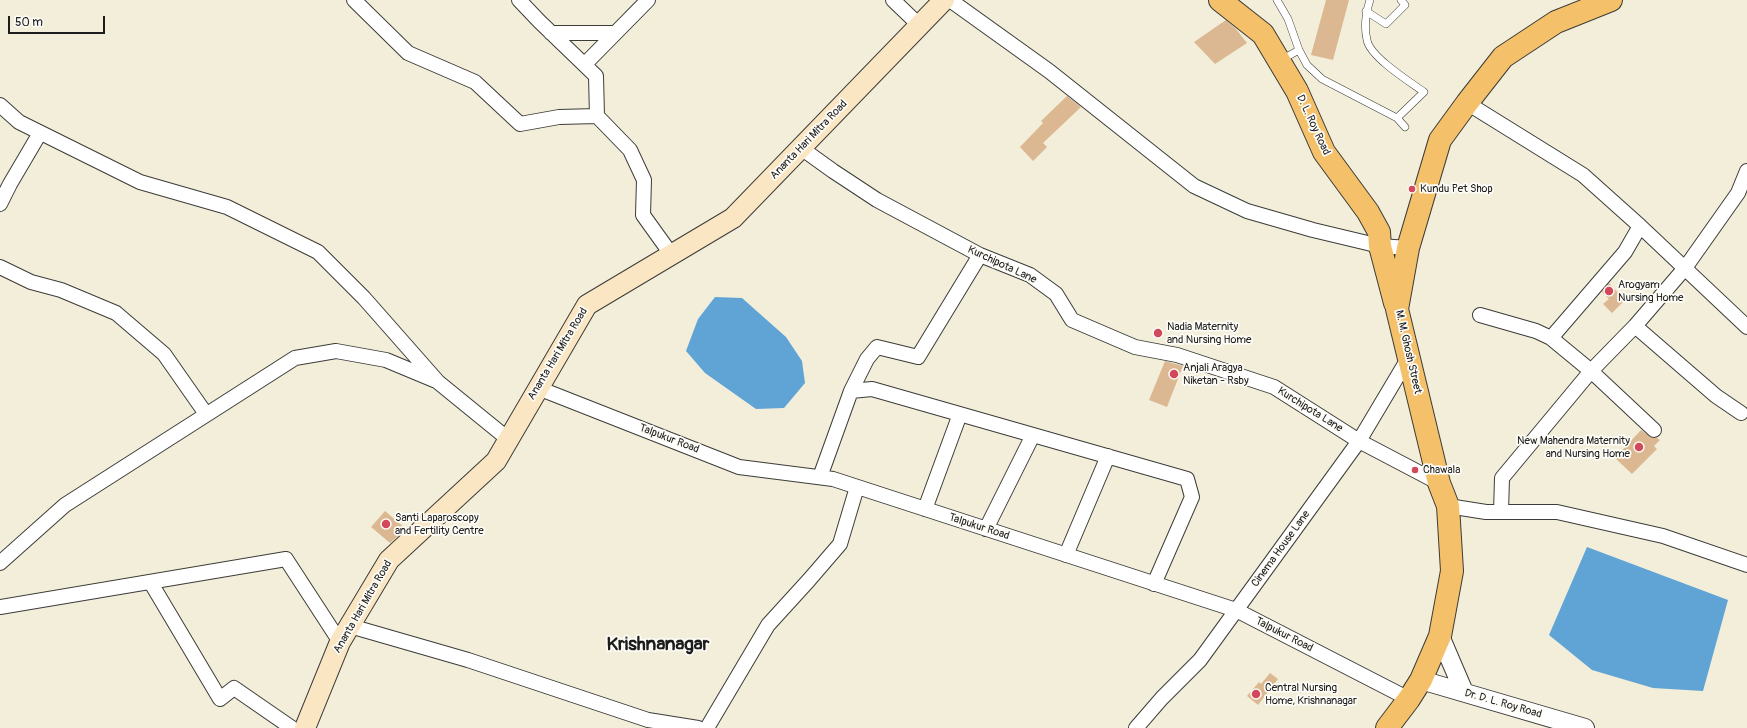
<!DOCTYPE html>
<html>
<head>
<meta charset="utf-8">
<style>
	body { margin:0 }
	#map { position:relative; width:1747px; height:728px; overflow:hidden; background:#f3eeda; font-family:Pangolin,sans-serif }
	canvas { display:block }
	.scale { position:absolute; left:8px; top:16px; width:97px; height:18px; box-sizing:border-box; border:2px solid #1c1c1c; border-top:0; padding-left:5px; font-size:12px; line-height:14px; white-space:nowrap; color:#1c1c1c; -webkit-text-stroke:3px #fdfcf7; paint-order:stroke }
</style>
</head>
<body>
<div id="map">
<canvas width="1747" height="728"></canvas>
<div class="scale">50 m</div>
</div>
<script>
const ctx = document.querySelector('canvas').getContext('2d');
ctx.lineJoin = 'round';
function fillPath(path, color) {
  ctx.fillStyle = color;
  ctx.fill(path, 'evenodd');
}
function trace(path, color, width, dash) {
  ctx.strokeStyle = color;
  ctx.lineWidth = width;
  ctx.lineCap = dash ? 'butt' : 'round';
  ctx.setLineDash(dash || []);
  ctx.stroke(path);
}
function write(font, color, halo, rows, align = 'center') {
  ctx.font = font + ' Pangolin,sans-serif';
  ctx.lineWidth = 3.5;
  ctx.setLineDash([]);
  ctx.textBaseline = 'middle';
  ctx.strokeStyle = halo;
  ctx.fillStyle = color;
  for (const [text, x, y, turn = 0] of rows) {
    ctx.save();
    ctx.translate(x, y);
    ctx.rotate((+turn || 0) * Math.PI / 180);
    ctx.textAlign = isNaN(turn) ? turn : align;
    if (halo) ctx.strokeText(text, 0, 0);
    ctx.fillText(text, 0, 0);
    ctx.restore();
  }
}
const water = new Path2D(`
	M715 297 742 298 786 337 802 361 805 383 784 408 756 409 705 373 686 351 698 319Z
	M1587 547 1728 600 1703 691 1653 688 1592 670 1549 635Z`);
const building = new Path2D(`
	M1326 0H1349L1333 60 1311 55Z
	M1226 20 1236 29 1247 43 1215 64 1194 42Z
	M1067 96 1081 107 1043 143 1047 147 1033 161 1020 147 1043 123 1041 121Z
	M1609 283 1625 300 1612 313 1603 304 1609 299 1602 292Z
	M1165 361 1183 366 1167 407 1149 400Z
	M1641 430 1649 436 1657 438 1660 440 1654 446 1657 449 1632 474 1615 458Z
	M385 511 406 529 390 543 371 527Z
	M1270 673 1278 679 1258 705 1247 696 1259 682 1261 684Z`);
const service = new Path2D(`
	M1277 0 1288 19 1299 50 1307 65 1322 79 1397 118 1405 127
	M1370 0C1366 12 1364 27 1367 40 1370 57 1410 82 1424 92L1397 118
	M1366 11 1386 24 1405 5 1401 0
	M1281 60 1299 50`);
const minor = new Path2D(`
	M354 0 408 53 475 82 520 124 559 117 597 116 630 150 644 180 643 215 671 254
	M519 0 539 21 596 76 597 116
	M893 0 919 25
	M950 0 1049 71 1194 186 1247 211 1313 230 1380 246 1408 248
	M551 33H615
	M585 64 648 0
	M1467 103 1583 175 1640 226 1747 327
	M0 105 19 122 140 182 227 207 318 252 364 298 438 382 508 439
	M801 148 833 171 877 200 980 255 1030 275 1056 294 1072 320 1135 347 1177 355 1274 387 1359 441 1439 483
	M0 204 10 184 40 133
	M0 267 31 282 61 290 116 313 164 354 206 414
	M1480 315 1536 331 1551 338 1591 371 1654 430
	M1635 326 1716 396 1741 413
	M1551 338 1625 252 1640 226
	M538 388 739 467 833 479 1236 610 1409 699
	M851 391 867 359 877 347 918 357 980 255
	M820 477 851 391 872 389 1187 479 1192 497 1154 584
	M1448 506 1486 512H1557L1663 536 1747 565
	M925 509 960 414
	M1501 512 1502 478 1591 371 1635 326 1685 268 1738 193 1747 171
	M986 529 1033 435
	M1066 555 1108 456
	M0 563 65 505 295 358 336 351 386 360 434 380
	M151 583 220 699 234 688 292 728
	M0 607 286 559 340 642
	M350 626 468 660 648 720 698 728
	M707 728 768 625 809 580 840 544 857 487
	M1136 728 1162 698 1200 660 1359 441 1409 357`);
const tertiary = new Path2D(`
	M1440 636 1464 692
	M1421 680 1585 728`);
const secondary = new Path2D(`
	M305 728 340 642 389 560 496 461 587 305 733 218 944 0`);
const primary = new Path2D(`
	M1220 0 1263 34 1297 91 1324 152 1368 212 1379 232 1380 246 1395 303
	M1387 728 1409 699 1421 680 1440 636 1452 571 1448 506 1439 483 1397 309 1408 248 1440 140 1467 103 1503 57 1556 22 1611 0`);
const markers = [
	[1412,189,4,"#d1495b"],
	[1609,291,5,"#d1495b"],
	[1158,333,5,"#d1495b"],
	[1174,374,5,"#d1495b"],
	[1639,447,5,"#d1495b"],
	[1415,470,4,"#d1495b"],
	[386,524,5,"#d1495b"],
	[1256,694,5,"#d1495b"]
];
const streetNames = [
	["D. L. Roy Road",1313,125,65],
	["Ananta Hari Mitra Road",809,140,-46],
	["Kurchipota Lane",1002,265,25],
	["M. M. Ghosh Street",1408,352,77],
	["Ananta Hari Mitra Road",558,354,-59],
	["Kurchipota Lane",1310,410,32],
	["Talpukur Road",669,439,21],
	["Talpukur Road",979,527,18],
	["Cinema House Lane",1281,549,-54],
	["Ananta Hari Mitra Road",363,607,-60],
	["Talpukur Road",1284,635,27],
	["Dr. D. L. Roy Road",1503,704,16]
];
const poiNames = [
	["Kundu Pet Shop",1420,189],
	["Arogyam",1618,285],
	["Nursing Home",1618,298],
	["Nadia Maternity",1167,327],
	["and Nursing Home",1167,340],
	["Anjali Aragya",1183,368],
	["Niketan - Rsby",1183,381],
	["New Mahendra Maternity",1630,441,"right"],
	["and Nursing Home",1630,454,"right"],
	["Chawala",1423,470],
	["Santi Laparoscopy",395,518],
	["and Fertility Centre",395,531],
	["Central Nursing",1265,688],
	["Home, Krishnanagar",1265,701]
];
const townNames = [
	["Krishnanagar",658,645]
];
fillPath(water, '#5fa4d5');
fillPath(building, '#dbb891');
trace(service, '#3c3c38', 8);
trace(minor, '#3c3c38', 16);
trace(tertiary, '#3c3c38', 20);
trace(secondary, '#3c3c38', 22);
trace(primary, '#3c3c38', 24);
trace(service, '#fff', 7);
trace(minor, '#fff', 14);
trace(tertiary, '#fff', 18);
trace(secondary, '#fbe6c3', 20);
trace(primary, '#f4c16a', 22);
for (const [x, y, r, color] of markers) {
  const dot = new Path2D();
  dot.arc(x, y, r, 0, 2 * Math.PI);
  ctx.fillStyle = color;
  ctx.fill(dot);
  trace(dot, '#fdfcf7', 1.5);
}
write('11px', '#1c1c1c', '#fdfcf7', streetNames);
write('11px', '#1c1c1c', '#fdfcf7', poiNames, 'left');
write('bold 19px', '#1c1c1c', '#fdfcf7', townNames);
</script>
</body>
</html>
